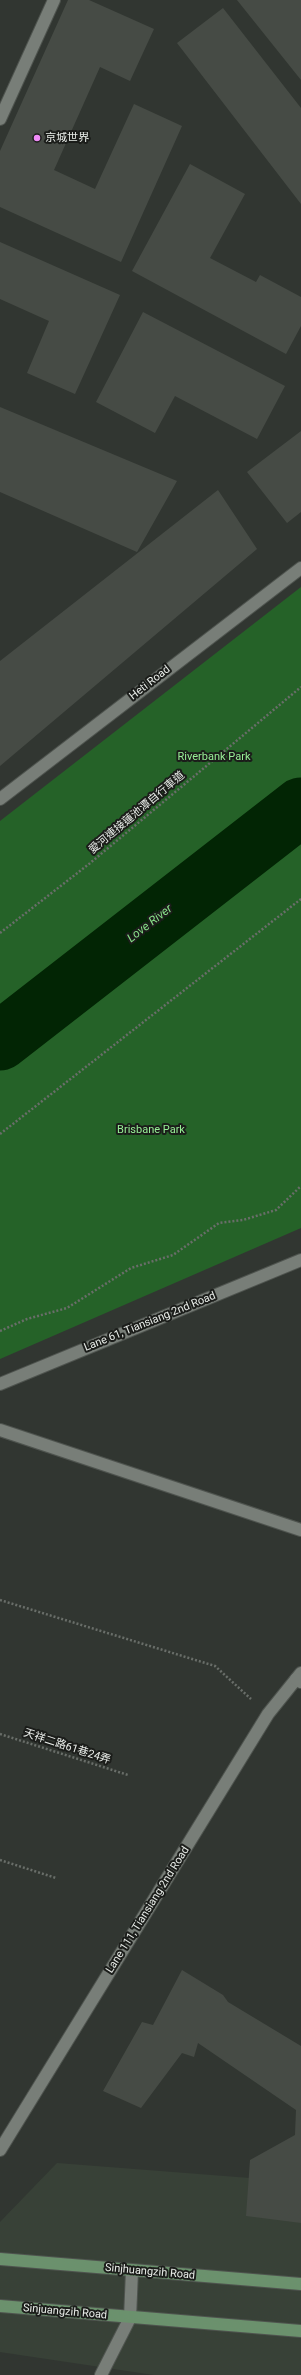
<!DOCTYPE html>
<html>
<head>
<meta charset="utf-8">
<style>
	body { margin:0 }
	canvas { display:block; background:#313631 }
</style>
</head>
<body>
<canvas width="301" height="2375"></canvas>
<script>
const ctx = document.querySelector('canvas').getContext('2d');
ctx.lineJoin = 'round';
function fillPath(path, color) {
  ctx.fillStyle = color;
  ctx.fill(path, 'evenodd');
}
function trace(path, color, width, dash) {
  ctx.strokeStyle = color;
  ctx.lineWidth = width;
  ctx.lineCap = dash ? 'butt' : 'round';
  ctx.setLineDash(dash || []);
  ctx.stroke(path);
}
function write(font, color, halo, rows, align = 'center') {
  ctx.font = font + ' Roboto,"Noto Sans TC",sans-serif';
  ctx.lineWidth = 4;
  ctx.setLineDash([]);
  ctx.textBaseline = 'middle';
  ctx.strokeStyle = halo;
  ctx.fillStyle = color;
  for (const [text, x, y, turn = 0] of rows) {
    ctx.save();
    ctx.translate(x, y);
    ctx.rotate((+turn || 0) * Math.PI / 180);
    ctx.textAlign = isNaN(turn) ? turn : align;
    if (halo) ctx.strokeText(text, 0, 0);
    ctx.fillText(text, 0, 0);
    ctx.restore();
  }
}
const built = new Path2D(`
	M57 2163 301 2182V2375H154L0 2352V2222Z`);
const green = new Path2D(`
	M301 587V792L0 1019V821Z
	M301 821V1228L0 1359V1059Z`);
const river = new Path2D(`
	M0 1041 301 807`);
const building = new Path2D(`
	M68 0H89L154 29 130 81 100 67 54 170 95 189 134 104 182 126 121 262 0 207V151Z
	M237 0H301V80Z
	M223 8 301 108V204L177 43Z
	M190 164 245 194 210 258 256 282 260 275 301 297V326L286 354 132 271Z
	M0 242 120 295 75 394 27 373 49 321 0 299Z
	M143 312 285 386 257 439 175 396 155 433 96 402Z
	M0 407 177 481 137 552 0 492Z
	M301 431V512L287 523 247 472Z
	M218 490 257 549 0 766V661Z
	M182 1970 223 1995 228 2002 301 2046V2223L246 2216 250 2160 295 2135 296 2110 198 2043 194 2057 182 2053 141 2108 103 2091 142 2022 153 2025Z`);
const path = new Path2D(`
	M0 933 89 864 301 687
	M0 1134 301 899
	M0 1331 27 1319 67 1308 131 1268 173 1255 219 1223 243 1220 276 1210 301 1186
	M0 1600 215 1666 251 1699
	M0 1734 128 1775
	M0 1860 56 1878`);
const lane = new Path2D(`
	M0 1384 301 1260
	M0 1430 301 1530
	M0 2150 268 1714 301 1673
	M101 2375 130 2318 132 2271`);
const street = new Path2D(`
	M0 119 54 0
	M0 799 301 568
	M296 1679 301 1682`);
const secondary = new Path2D(`
	M0 2259 301 2284
	M0 2306 301 2331`);
const markers = [
	[37,138,4,"#ef8bf7"]
];
const poiNames = [
	["京城世界",45,138]
];
const streetNames = [
	["Heti Road",150,683,-38],
	["愛河連接蓮池潭自行車道",137,813,-40],
	["Lane 61, Tiansiang 2nd Road",150,1322,-22],
	["天祥二路61巷24弄",67,1747,18],
	["Lane 111, Tiansiang 2nd Road",148,1910,-58],
	["Sinjhuangzih Road",150,2272,5],
	["Sinjuangzih Road",65,2312,5]
];
const parkNames = [
	["Riverbank Park",214,757],
	["Brisbane Park",151,1130]
];
const waterNames = [
	["Love River",150,924,-38]
];
fillPath(built, '#384137');
fillPath(green, '#256228');
trace(river, '#022504', 59);
fillPath(building, '#464b45');
trace(lane, '#4f544f', 14);
trace(street, '#4f544f', 14);
trace(secondary, '#4f544f', 14);
trace(path, '#696e69', 2.5, [2, 2]);
trace(lane, '#787e78', 12);
trace(street, '#787e78', 12);
trace(secondary, '#6b916d', 12);
for (const [x, y, r, color] of markers) {
  const dot = new Path2D();
  dot.arc(x, y, r, 0, 2 * Math.PI);
  ctx.fillStyle = color;
  ctx.fill(dot);
  trace(dot, '#1b1d1a', 1.5);
}
write('11px', '#e9ede9', '#1b1d1a', poiNames, 'left');
write('11px', '#e9ede9', '#1b1d1a', streetNames);
write('11px', '#98ef97', '#1b1d1a', parkNames);
write('italic 12px', '#88e089', '#1b1d1a', waterNames);
</script>
</body>
</html>
